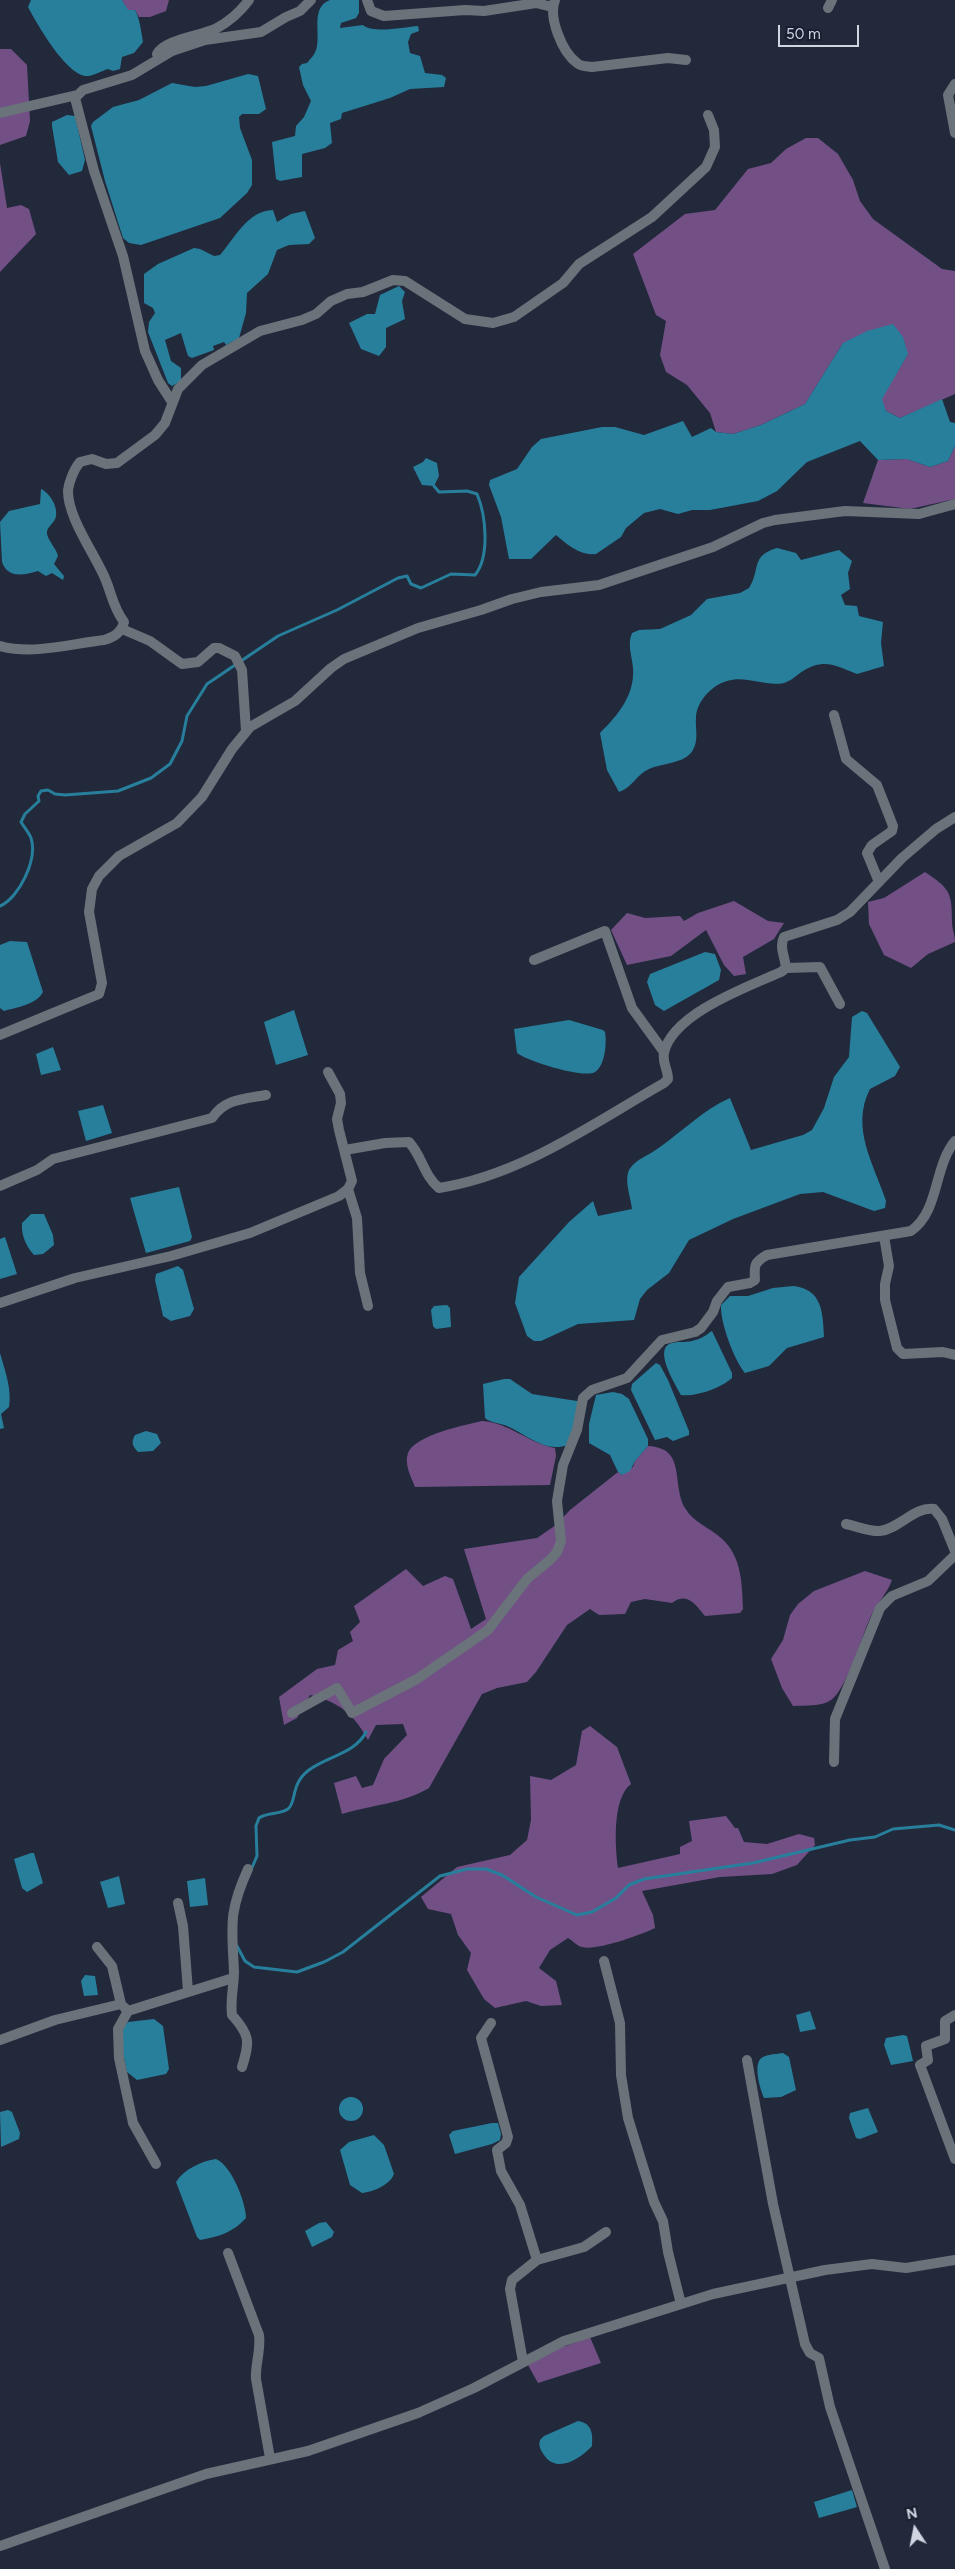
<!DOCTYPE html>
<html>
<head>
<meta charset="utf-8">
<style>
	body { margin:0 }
	#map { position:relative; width:955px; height:2569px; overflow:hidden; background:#22293b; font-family:Figtree,sans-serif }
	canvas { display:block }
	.north { position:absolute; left:890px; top:2504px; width:50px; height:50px; -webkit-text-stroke:4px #181f30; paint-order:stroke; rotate:349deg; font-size:14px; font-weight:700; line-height:20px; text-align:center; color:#d0d5e1 }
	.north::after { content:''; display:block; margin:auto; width:18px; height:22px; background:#d0d5e1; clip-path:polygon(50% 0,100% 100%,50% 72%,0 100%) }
	.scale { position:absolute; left:778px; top:25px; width:81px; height:22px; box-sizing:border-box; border:2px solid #d0d5e1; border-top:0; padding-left:6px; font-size:15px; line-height:18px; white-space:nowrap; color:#d0d5e1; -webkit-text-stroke:4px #181f30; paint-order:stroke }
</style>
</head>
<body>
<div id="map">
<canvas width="955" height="2569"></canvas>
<div class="north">N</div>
<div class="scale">50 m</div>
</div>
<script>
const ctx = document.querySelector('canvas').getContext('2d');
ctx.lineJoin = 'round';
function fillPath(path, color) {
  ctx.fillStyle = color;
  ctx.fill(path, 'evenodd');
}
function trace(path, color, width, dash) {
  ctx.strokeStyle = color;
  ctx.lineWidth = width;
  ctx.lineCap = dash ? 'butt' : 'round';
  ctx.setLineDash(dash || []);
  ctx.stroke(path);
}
const forest = new Path2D(`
	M122 0H169L166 11 150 17H139L135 10 128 11Z
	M0 49H11L27 65 30 121 26 136 0 145Z
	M806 138H818L838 154 853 180 860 201 873 219 942 269 955 271V394L900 418 886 411 881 399 908 354 843 343 805 404 761 425 733 434 716 432 710 413 687 385 666 372 660 355 666 321 656 315 633 254 685 214 715 210 748 169 771 163 786 149Z
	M0 163 7 208 21 205 29 209 36 234 0 272Z
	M955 446V499L910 509 863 503 878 460 907 459 930 467 948 461Z
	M925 872C950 889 952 892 952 923 952 929 955 935 955 942L928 954 911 968 884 955 869 924 868 902 884 898Z
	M734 901 768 921 784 923 774 939 743 957 746 974 734 976 724 965 706 930 671 956 627 965 611 930 627 913 645 918 680 916 684 921 698 913Z
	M482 1421C510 1423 528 1443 555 1448L556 1456 550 1485 415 1487C411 1477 404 1464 408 1453 415 1435 465 1425 482 1421Z
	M648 1446C687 1448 671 1483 685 1508 694 1523 709 1527 721 1538 742 1556 742 1584 743 1609L740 1613 705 1616C696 1605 687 1591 672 1603L645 1599 631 1602 625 1614 599 1615 590 1609 567 1625 536 1672 527 1682 497 1688 482 1694 429 1788C403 1804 370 1805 342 1814L334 1783 356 1776 362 1788 373 1785 384 1759 407 1735 403 1724 376 1725 368 1740C354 1714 339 1702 310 1695L297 1718 284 1725 279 1697 317 1669 335 1665 338 1650 353 1641 350 1632 360 1622 354 1606 406 1569 423 1586 445 1576 453 1579 471 1629 486 1619 464 1549 537 1538 556 1525 570 1510 618 1472 622 1475 633 1467 635 1461Z
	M865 1571 892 1580C887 1594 877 1603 871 1616 862 1635 847 1689 831 1700 821 1707 805 1705 793 1706L782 1688 771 1659 783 1640 790 1615 798 1604 814 1591Z
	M590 1726 617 1747 631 1784C612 1798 615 1847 618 1868L680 1854V1847L692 1841 689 1821 726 1816 735 1828H738L744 1842 767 1844 799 1834 814 1838 815 1845 797 1865 772 1874 720 1877 642 1891 653 1915 655 1928C640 1935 597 1951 582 1947 577 1946 572 1940 568 1938L550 1950 539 1968 556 1981 562 2005 541 2006 526 2001 495 2008 484 1999 467 1970 471 1953 458 1935 451 1914 428 1909 421 1897 457 1867 510 1855 527 1840 531 1820 530 1776 551 1780 576 1765 582 1731Z
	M590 2337 601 2363 538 2383 528 2365 555 2350Z`);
const water = new Path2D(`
	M31 0H122L128 10H135C140 19 141 31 143 42L134 53 122 57 120 69 113 71 108 69C101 71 92 77 85 76 65 73 37 24 28 7Z
	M330 0H359V13L356 18 341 23 340 28 363 25C373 34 405 27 418 26L419 31 411 34 408 42 410 53 420 56 425 73 442 75 446 78 444 87 410 89 390 98 342 113 341 119 330 123 332 143 325 148 302 154V177L280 181 276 179 272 142 295 136 296 126 304 117 311 101 303 85 299 67 302 64 307 63C311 58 316 54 317 46 320 31 311 7 330 0Z
	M248 74 258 76 266 109 259 114H242L239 117 240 128 252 160V185L247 193 220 218 141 245 129 243 123 238 105 181 91 126 93 122 113 107 139 100 172 83 195 87 206 86Z
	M67 115 75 116 85 160 82 171 69 175 58 162 52 126V122Z
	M273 210 277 222 291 214 305 211 315 238 309 244 289 245 277 250 268 274 247 293 246 313 239 338 226 345 224 342 213 346 214 350 192 358 188 356 181 333 165 340 171 361 181 368V381L172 386 168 383 148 332 149 322 155 313 153 308 144 303V274L158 264 194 248 200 249 214 256 220 255C235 238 247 211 273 210Z
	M399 286 405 292 402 301 405 319 386 328V347L379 356 361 349 349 323 367 314H375L380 295Z
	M893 324 903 337 908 354 882 399 886 411 900 418 942 399 950 422 955 423V446L948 461 930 467 907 459 878 460 860 441 807 462 777 491 758 501 710 510H692L678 514 660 509 644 513 626 528 621 537 596 554C580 556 568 545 556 535L531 559H509L501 517 489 485 490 480 517 469 532 447 541 439 602 427H615L644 435 683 421 692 437 711 428 716 432 733 434 761 425 805 404 843 343 867 331Z
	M426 458 437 463 439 476 434 486 422 485 413 467 423 462Z
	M41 489C50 493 58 507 56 516 55 524 46 526 47 534 49 542 56 548 58 556L54 564 64 576 63 580 52 573 46 576 38 571C24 575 8 579 2 562L0 522 9 511 40 504Z
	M777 548 796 553 801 560 839 550 852 561 848 573 850 589 841 595 845 605 857 606 859 616 883 622 881 643 884 666 857 674C835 666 825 658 803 671 797 675 791 681 784 683 765 687 746 675 727 681 712 685 697 701 696 717 695 728 699 739 693 750 685 764 662 763 649 769 636 775 632 788 619 792L607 770 600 733C618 715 635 695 633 668 632 656 627 644 632 633L639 630 660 629 691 615 707 599 740 593 749 588C761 569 750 556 777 548Z
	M10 941 27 942 43 992C36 1005 17 1007 4 1011L0 1008V945Z
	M705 952 715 954 721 970 719 980 664 1011 655 1005 647 982 650 974Z
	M294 1010 308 1055 276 1065 264 1022Z
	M862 1011 867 1013 900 1067 895 1076 870 1089C850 1128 874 1164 886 1201L885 1208 874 1211 823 1192 800 1194 733 1219 689 1240 669 1273 647 1290 640 1299 634 1320 578 1324 541 1341H534L527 1336 515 1303 519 1277 569 1222 593 1201 598 1216 632 1209C631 1198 624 1181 629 1170 635 1159 650 1155 660 1147 684 1130 703 1110 730 1098L751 1150 803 1135 812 1130 824 1108 834 1077 849 1057 852 1017Z
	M569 1020 603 1030 605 1032C607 1043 605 1066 595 1072 584 1079 527 1061 517 1053L514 1029Z
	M53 1047 61 1070 41 1075 36 1054Z
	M103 1105 112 1133 86 1141 78 1111Z
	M179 1187 192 1237 190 1241 146 1253 130 1198Z
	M31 1214H44L53 1235 54 1245 43 1254 34 1255C26 1246 21 1235 22 1223Z
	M5 1237 17 1274 0 1279V1239Z
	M178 1266 183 1270 194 1309 190 1316 171 1321 163 1316 155 1280 156 1274Z
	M793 1286C822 1289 823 1312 824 1337L787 1348 769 1366 745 1373C734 1360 720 1322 721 1305L730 1296H748L773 1288Z
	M447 1305 450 1308 451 1327 436 1329 433 1326 431 1310 434 1306Z
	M712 1331 732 1373V1378C721 1388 696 1397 681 1395 676 1385 652 1348 672 1343 679 1341 688 1343 695 1340 702 1339 707 1334 712 1331Z
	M0 1353C5 1371 12 1389 9 1407L1 1414 4 1428 0 1429Z
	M656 1363 660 1365 668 1380 689 1431V1435L673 1441 667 1437 655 1440 631 1390 632 1384Z
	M504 1379H510L532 1394 577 1401 580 1405 568 1445C544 1453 528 1435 507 1426 500 1423 491 1423 485 1418L483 1384Z
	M613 1392 622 1394 629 1399 648 1439V1446L635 1461 630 1471 622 1475 618 1472 610 1455 589 1443V1424L596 1395Z
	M146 1431 157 1434 161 1443 153 1451 138 1452C132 1446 131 1442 135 1435Z
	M31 1853H34L43 1883 27 1892 22 1888 14 1859Z
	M119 1876 125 1904 108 1908 100 1882Z
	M205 1878 208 1905 190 1907 187 1881Z
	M85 1975 95 1976 98 1995 84 1996 81 1981Z
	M810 2011 816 2029 800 2032 796 2015Z
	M154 2019 163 2026 169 2069 166 2074 137 2080 127 2072C125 2060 116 2031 128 2022Z
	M903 2035 907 2036 913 2061 891 2065 884 2045 886 2038Z
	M783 2053 789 2057 796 2090 781 2097 764 2098C760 2089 752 2062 763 2057 769 2054 777 2054 783 2053Z
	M339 2109a12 12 0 1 1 24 0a12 12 0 1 1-24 0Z
	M868 2108 878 2132 860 2139 856 2138 849 2118 850 2113Z
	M8 2110 12 2112 20 2133 19 2139 1 2147 0 2112Z
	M492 2123H498L501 2134 500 2140 492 2144 455 2154 449 2135 453 2131Z
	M374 2135 384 2145 394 2174C390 2185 373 2192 362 2193L350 2185 340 2150 349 2142Z
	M216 2159C231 2165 246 2202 246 2218 234 2232 218 2237 200 2240L197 2237 176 2182C184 2169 202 2161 216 2159Z
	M326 2222 334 2232 332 2237 312 2247 305 2231 319 2223Z
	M578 2421C592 2423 593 2434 592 2446 580 2459 557 2474 544 2455 541 2450 538 2446 540 2440L544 2436Z
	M852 2490 857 2507 819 2518 814 2502Z`);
const stream = new Path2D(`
	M0 906C19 898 38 859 31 838 29 833 24 827 21 822L25 814 39 801 38 796 41 791 48 790 55 794 65 795 118 791 151 778 170 764 182 741 187 716 207 684 278 636 337 610 398 578 407 576 411 584 421 588 451 574 475 575C490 557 486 515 477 494L467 491 439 492 434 486
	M251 1870 257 1856 256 1826 259 1818C267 1812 279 1815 288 1809 297 1802 290 1784 309 1770 326 1757 356 1753 366 1732
	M237 1946 245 1961 254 1967 297 1972 324 1962 343 1952 440 1876 467 1869H486L502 1875 536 1897 577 1915 592 1912 616 1898 629 1885 644 1879 753 1863 850 1840 875 1837 893 1829 939 1825 955 1830`);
const minor = new Path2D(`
	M367 0 371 11 384 16 465 10 484 11 536 3 552 7
	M555 0C548 17 562 52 577 63 581 67 587 66 592 67L668 58 686 60
	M828 8 832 0
	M157 54C165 39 202 36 217 28 230 21 240 12 249 0
	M955 84 948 95 955 133
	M0 113 77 95
	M172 402 158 380 145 351 123 256 94 171 75 98 83 90 132 75 172 51 205 40 261 32 286 17 300 11 311 0
	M122 629 150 641 182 664 198 662 214 648H219L235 656 242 670 246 731
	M0 646C33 655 70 644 104 640 114 637 121 633 124 622 112 606 112 593 104 576 94 553 67 516 68 490 69 482 74 469 80 462L92 459 106 464 117 463 155 435 165 423 178 389 202 365 260 331 302 320 316 314 331 301 347 294 363 292 393 280 405 281 465 319 493 323 514 317 563 283 579 264 652 217 706 167 715 147 714 130 708 115
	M834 715 846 759 877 785 893 826 892 831 872 845 867 853 879 882
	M534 960 605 931 632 1008 664 1052
	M786 968 820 967 840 1004
	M0 1035 99 994 102 983 89 912 92 889 99 876 119 856 177 823 202 797 232 749 250 727 295 701 331 668 344 659 418 628 481 610 512 599 541 592 599 585 713 547 763 523 775 520 845 511 919 514 955 504
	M345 1150 385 1143 409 1142C422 1156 424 1176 439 1188 522 1175 592 1124 664 1083L668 1079C668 1069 662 1063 664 1053 672 1014 747 987 781 972L786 968C785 957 779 947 784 937L837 920 850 912 902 858 936 829 955 817
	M0 1186 37 1170 53 1159 212 1118C225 1099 243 1099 266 1095
	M348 1189 357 1218 360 1273 368 1306
	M884 1236 889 1266 885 1284V1300L897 1348 903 1354 943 1352 955 1355
	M0 1303 75 1278 171 1256 250 1233 339 1196 348 1189 352 1181 339 1130 337 1119 341 1103 340 1094 328 1072
	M846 1524C856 1526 870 1532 880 1531 899 1529 915 1506 934 1509L942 1519 955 1551
	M292 1713 337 1688 352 1713 417 1679 488 1630 527 1579 551 1559 557 1552 561 1541 557 1501 563 1465 577 1430 583 1398 592 1390 627 1378 662 1340 695 1332 701 1328 713 1312 717 1301 728 1287 750 1283 755 1280C754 1266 754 1262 767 1255L911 1231C940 1210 933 1168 955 1141
	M834 1762 835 1719 880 1608 892 1596 928 1581 955 1555
	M178 1903 183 1926 188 1991
	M604 1961 620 2023 621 2075 628 2118 654 2202 663 2221 668 2252 681 2304
	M124 2007 128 2011 233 1978
	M128 2011 118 2029 119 2058 133 2123 156 2164
	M955 2015 945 2021V2039L926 2046 928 2060 920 2065 955 2159
	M491 2023 481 2038 508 2137 506 2143 497 2150 501 2171 520 2205 537 2260 512 2280 510 2289 523 2362
	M0 2040 55 2020 121 2004 112 1966 97 1947
	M747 2060 773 2204 805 2344 810 2353 819 2358 830 2407 885 2569
	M242 2067C250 2041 250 2035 232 2015 230 2000 234 1986 234 1972 232 1926 228 1913 248 1869
	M228 2253 259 2335C261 2351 255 2364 256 2379L270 2458
	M537 2260 584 2247 606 2232
	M0 2546 206 2474 308 2451 418 2413 474 2388 564 2341 713 2294 825 2270 872 2264 906 2268 955 2260`);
fillPath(forest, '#725086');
fillPath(water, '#277f9c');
trace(stream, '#277f9c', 3);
trace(minor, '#6a727a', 10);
</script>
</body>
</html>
